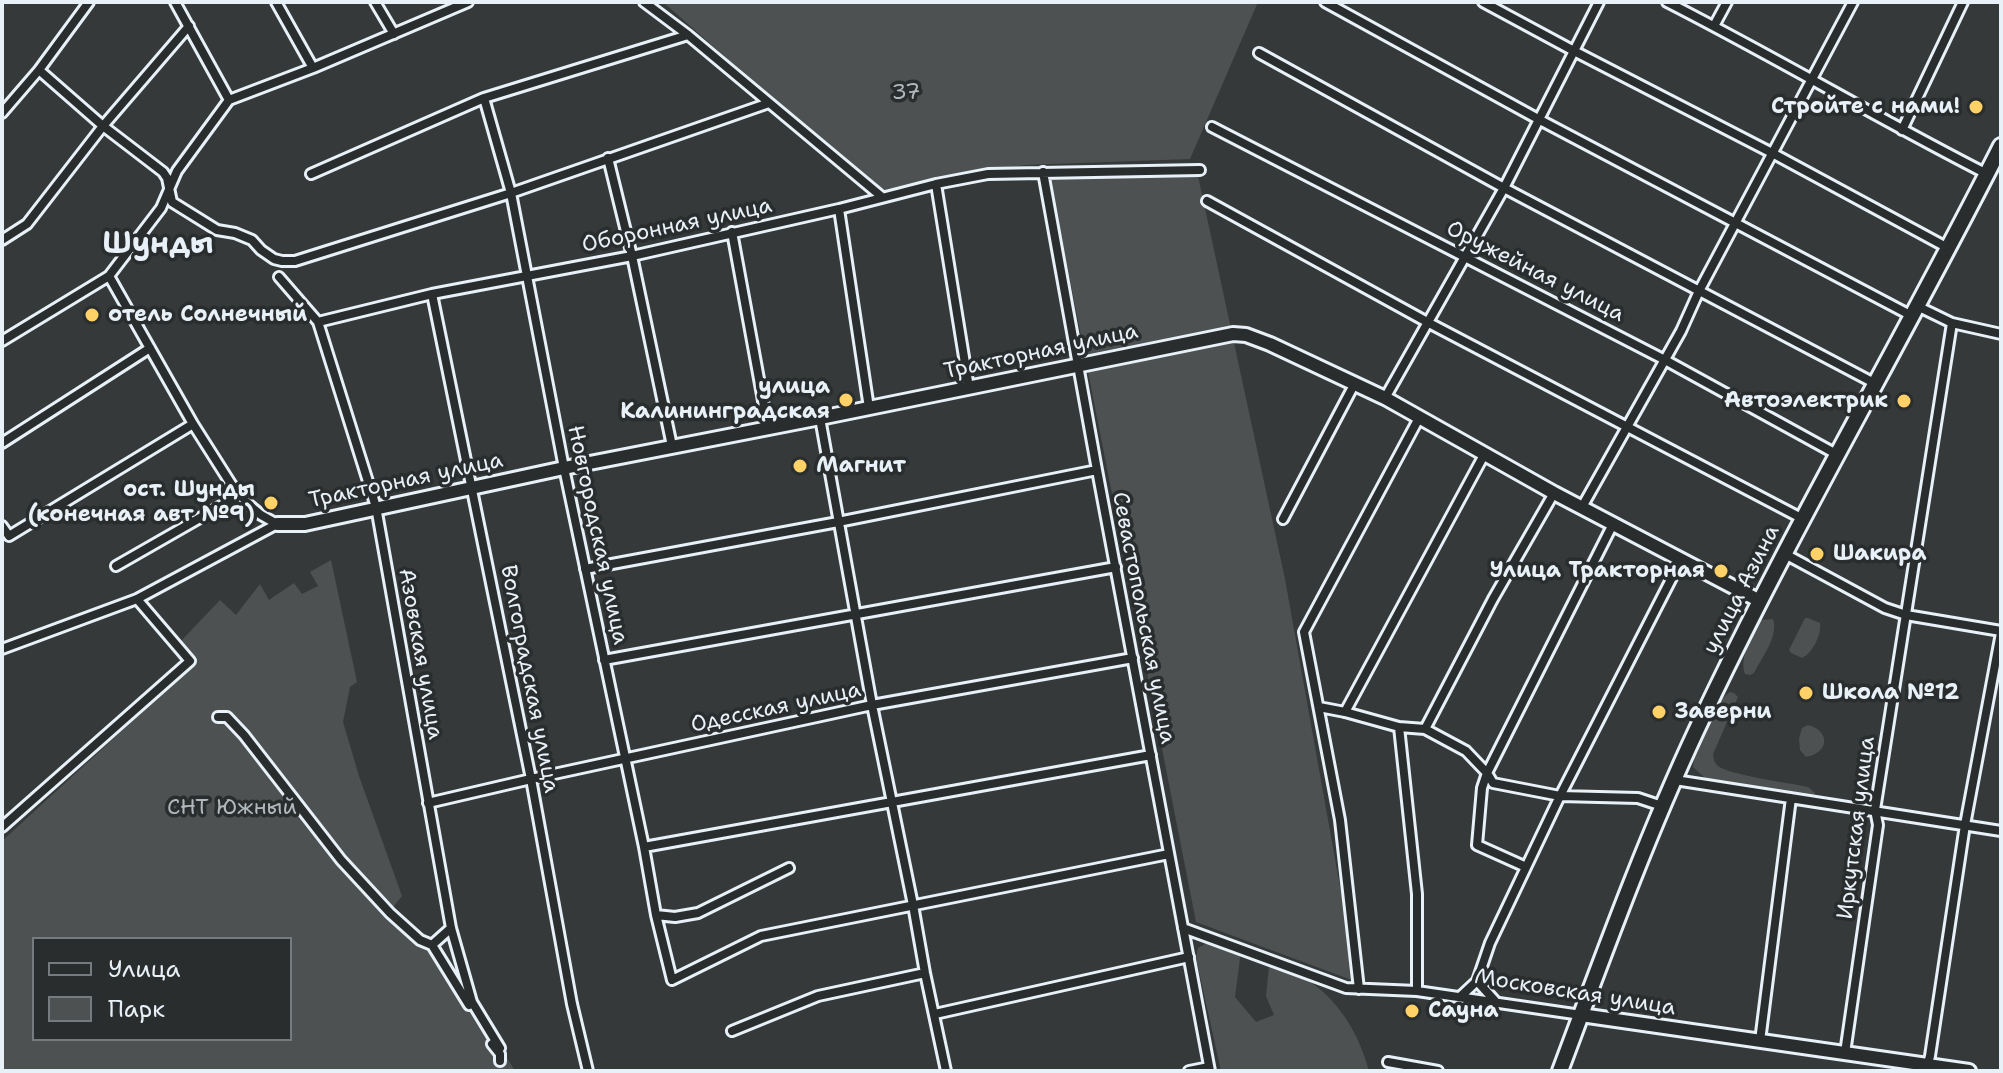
<!DOCTYPE html>
<html>
<head>
<meta charset="utf-8">
<style>
	body { margin:0 }
	#map { position:relative; width:2003px; height:1073px; overflow:hidden; background:#35393a; font-family:"Shantell Sans",sans-serif }
	canvas { display:block }
	.frame { position:absolute; inset:0; border:4px solid #e8f1f8; pointer-events:none }
	.legend { position:absolute; left:32px; top:937px; width:260px; height:104px; box-sizing:border-box; background:#2a2d2e; border:2px solid #767b7f; margin:0; padding:10px 14px; list-style:none; font-size:24px; color:#e8f1f8 }
	.legend li { display:flex; align-items:center; gap:16px; height:40px }
	.legend b { width:40px; border:2px solid #767b7f }
</style>
</head>
<body>
<div id="map">
<canvas width="2003" height="1073"></canvas>
<div class="frame"></div>
<ul class="legend">
<li><b style="height:10px;background:#2a2d2e"></b>Улица</li>
<li><b style="height:22px;background:#4d5152"></b>Парк</li>
</ul>
</div>
<script>
const ctx = document.querySelector('canvas').getContext('2d');
ctx.lineJoin = 'round';
function fillPath(path, color) {
  ctx.fillStyle = color;
  ctx.fill(path, 'evenodd');
}
function trace(path, color, width, dash) {
  ctx.strokeStyle = color;
  ctx.lineWidth = width;
  ctx.lineCap = dash ? 'butt' : 'round';
  ctx.setLineDash(dash || []);
  ctx.stroke(path);
}
function write(font, color, halo, rows, align = 'center') {
  ctx.font = font + ' "Shantell Sans",sans-serif';
  ctx.lineWidth = 7;
  ctx.setLineDash([]);
  ctx.textBaseline = 'middle';
  ctx.strokeStyle = halo;
  ctx.fillStyle = color;
  for (const [text, x, y, turn = 0] of rows) {
    ctx.save();
    ctx.translate(x, y);
    ctx.rotate((+turn || 0) * Math.PI / 180);
    ctx.textAlign = isNaN(turn) ? turn : align;
    if (halo) ctx.strokeText(text, 0, 0);
    ctx.fillText(text, 0, 0);
    ctx.restore();
  }
}
const green = new Path2D(`
	M663 2H1258L1190 159 1025 165 877 191Z
	M1198 176 1285 579 1357 982 1196 922 1050 178Z
	M331 560 357 682 350 687 343 722 359 776 402 896 391 910 413 934 445 956 515 1071H2V841L187 671 192 662 190 655 180 642 220 600 236 615 260 584 269 600 294 583 302 594 318 586 310 572ZM34 939H290V1039H34Z
	M1805 618H1808L1820 623C1822 634 1812 654 1802 658L1791 653 1789 650Z
	M1773 619C1779 636 1762 657 1754 673L1750 675 1745 674C1739 657 1752 635 1761 620Z
	M1730 692 1734 693 1738 697 1713 754C1714 760 1714 762 1718 766 1729 775 1790 783 1808 787L1815 793 1813 797 1791 796 1744 786 1714 783 1706 779 1693 767 1694 758C1703 737 1711 705 1730 692Z
	M1808 725C1831 731 1829 753 1806 757L1800 750 1799 739 1802 728Z
	M1207 943 1241 951 1235 997 1256 1022 1274 1015 1266 996 1269 967C1321 972 1357 1023 1369 1071H1221L1196 958 1198 948Z`);
const street = new Path2D(`
	M175 2 229 100
	M276 2 313 68
	M375 2 394 34
	M644 2 688 35 882 197
	M1325 2 1540 120 1912 316
	M1483 2 1574 51 1774 154 1948 248
	M1667 2C1775 57 1879 119 1987 174
	M1714 26 1727 2
	M1259 53 1504 188 1876 384
	M39 70 103 126 163 172 167 178 172 202 217 230 235 233 252 240 261 250 274 259 282 261H295L511 193 769 103
	M484 98 511 193 564 468 644 847 656 915 672 980 761 936 1169 854
	M2 113 39 70 89 2
	M1212 127 1665 360 1838 455
	M1902 130 1963 2
	M608 158 632 256 672 446
	M1043 172 1097 470 1210 1071
	M311 174 484 98 688 35
	M936 184 969 388
	M1207 201 1429 323 1803 519
	M839 209 869 408
	M732 232 768 428
	M2 240 27 224 103 126 189 26
	M109 276 193 424 231 484 249 505 261 515 277 524
	M279 277 318 322 376 507 451 928 472 1002 500 1048
	M432 294 531 779 572 1004 588 1071
	M1917 306 1952 323 2001 334
	M318 322 432 294 632 256 839 209 936 184 988 174 1200 170
	M2 341 109 276 161 208 177 171 229 100 313 68 468 2
	M1385 398 1504 188 1599 2
	M820 418 872 705 913 905 925 973 946 1071
	M2 443 150 348
	M1582 507 1681 331 1699 291 1853 2
	M1283 519 1355 383
	M2 526 9 536 193 424
	M1785 554 1885 608 1906 615 2001 631
	M116 566 240 495
	M585 569 838 522 1097 470
	M2 649 137 599 277 524
	M604 660 1116 567
	M1319 707 1345 712 1399 727 1425 729 1466 751 1487 773 1493 783 1560 796 1638 798 1662 806
	M1345 712 1484 455
	M218 717H227L244 735 341 860 390 913 420 940 432 945 469 1005
	M1399 727 1417 894V991
	M1425 729 1493 599 1554 493
	M1675 780 2001 831
	M428 803 531 779 872 705 1133 658
	M2 827 190 661 137 599
	M644 847 1151 755
	M1526 867 1477 845 1482 788 1487 773 1613 524
	M656 915 675 917 698 913 789 868
	M1183 928 1346 988 1417 991 1581 1015
	M432 945 451 928
	M1477 981 1495 1001
	M1359 989 1340 820 1304 632 1419 418
	M1461 996 1477 981 1490 943 1560 796 1681 560
	M935 1014 1189 957
	M732 1031 818 996 925 973
	M1760 1041 1791 798
	M492 1044 500 1054V1061
	M1845 1053 1878 825 1875 810 1952 323
	M1388 1062 1438 1071
	M1189 1071 1209 1067
	M1926 1071 1930 1056 1965 825 2001 633`);
const secondary = new Path2D(`
	M277 524H305L564 468 820 418 1233 334 1246 335 1270 344 1385 398 1554 493 1760 601
	M1581 1015 1969 1071`);
const primary = new Path2D(`
	M1560 1071C1603 956 1645 840 1697 729 1790 531 1902 342 2001 146`);
const markers = [
	[1976,107,8,"#ffd166"],
	[92,315,8,"#ffd166"],
	[846,400,8,"#ffd166"],
	[1904,401,8,"#ffd166"],
	[800,466,8,"#ffd166"],
	[271,503,8,"#ffd166"],
	[1817,554,8,"#ffd166"],
	[1721,571,8,"#ffd166"],
	[1806,693,8,"#ffd166"],
	[1659,712,8,"#ffd166"],
	[1412,1011,8,"#ffd166"]
];
const parkNames = [
	["37",906,93],
	["СНТ Южный",232,808]
];
const poiNames = [
	["Стройте с нами!",1960,107,"right"],
	["отель Солнечный",108,315],
	["улица",830,387,"right"],
	["Калининградская",830,412,"right"],
	["Автоэлектрик",1888,401,"right"],
	["Магнит",816,466],
	["ост. Шунды",255,490,"right"],
	["(конечная авт №9)",255,515,"right"],
	["Шакира",1833,554],
	["Улица Тракторная",1705,571,"right"],
	["Школа №12",1822,693],
	["Заверни",1675,712],
	["Сауна",1428,1011]
];
const streetNames = [
	["Оборонная улица",677,226,-12],
	["Оружейная улица",1535,272,27],
	["Тракторная улица",1041,352,-12],
	["Тракторная улица",406,481,-12],
	["Новгородская улица",597,535,78],
	["улица Азина",1742,590,-63],
	["Севастопольская улица",1143,618,79],
	["Азовская улица",420,654,80],
	["Волгоградская улица",529,679,79],
	["Одесская улица",776,708,-12],
	["Иркутская улица",1857,828,-83],
	["Московская улица",1575,993,9]
];
const districtNames = [
	["Шунды",158,245]
];
fillPath(green, '#4d5152');
trace(street, '#e8f1f8', 14);
trace(secondary, '#e8f1f8', 18);
trace(primary, '#e8f1f8', 20);
trace(street, '#2a2d2e', 8);
trace(secondary, '#2a2d2e', 12);
trace(primary, '#2a2d2e', 14);
for (const [x, y, r, color] of markers) {
  const dot = new Path2D();
  dot.arc(x, y, r, 0, 2 * Math.PI);
  ctx.fillStyle = color;
  ctx.fill(dot);
  trace(dot, '#2a2d2e', 3);
}
write('22px', '#b2b9be', '#2a2d2e', parkNames);
write('bold 22px', '#e8f1f8', '#2a2d2e', poiNames, 'left');
write('22px', '#e8f1f8', '#2a2d2e', streetNames);
write('bold 30px', '#e8f1f8', '#2a2d2e', districtNames);
</script>
</body>
</html>
